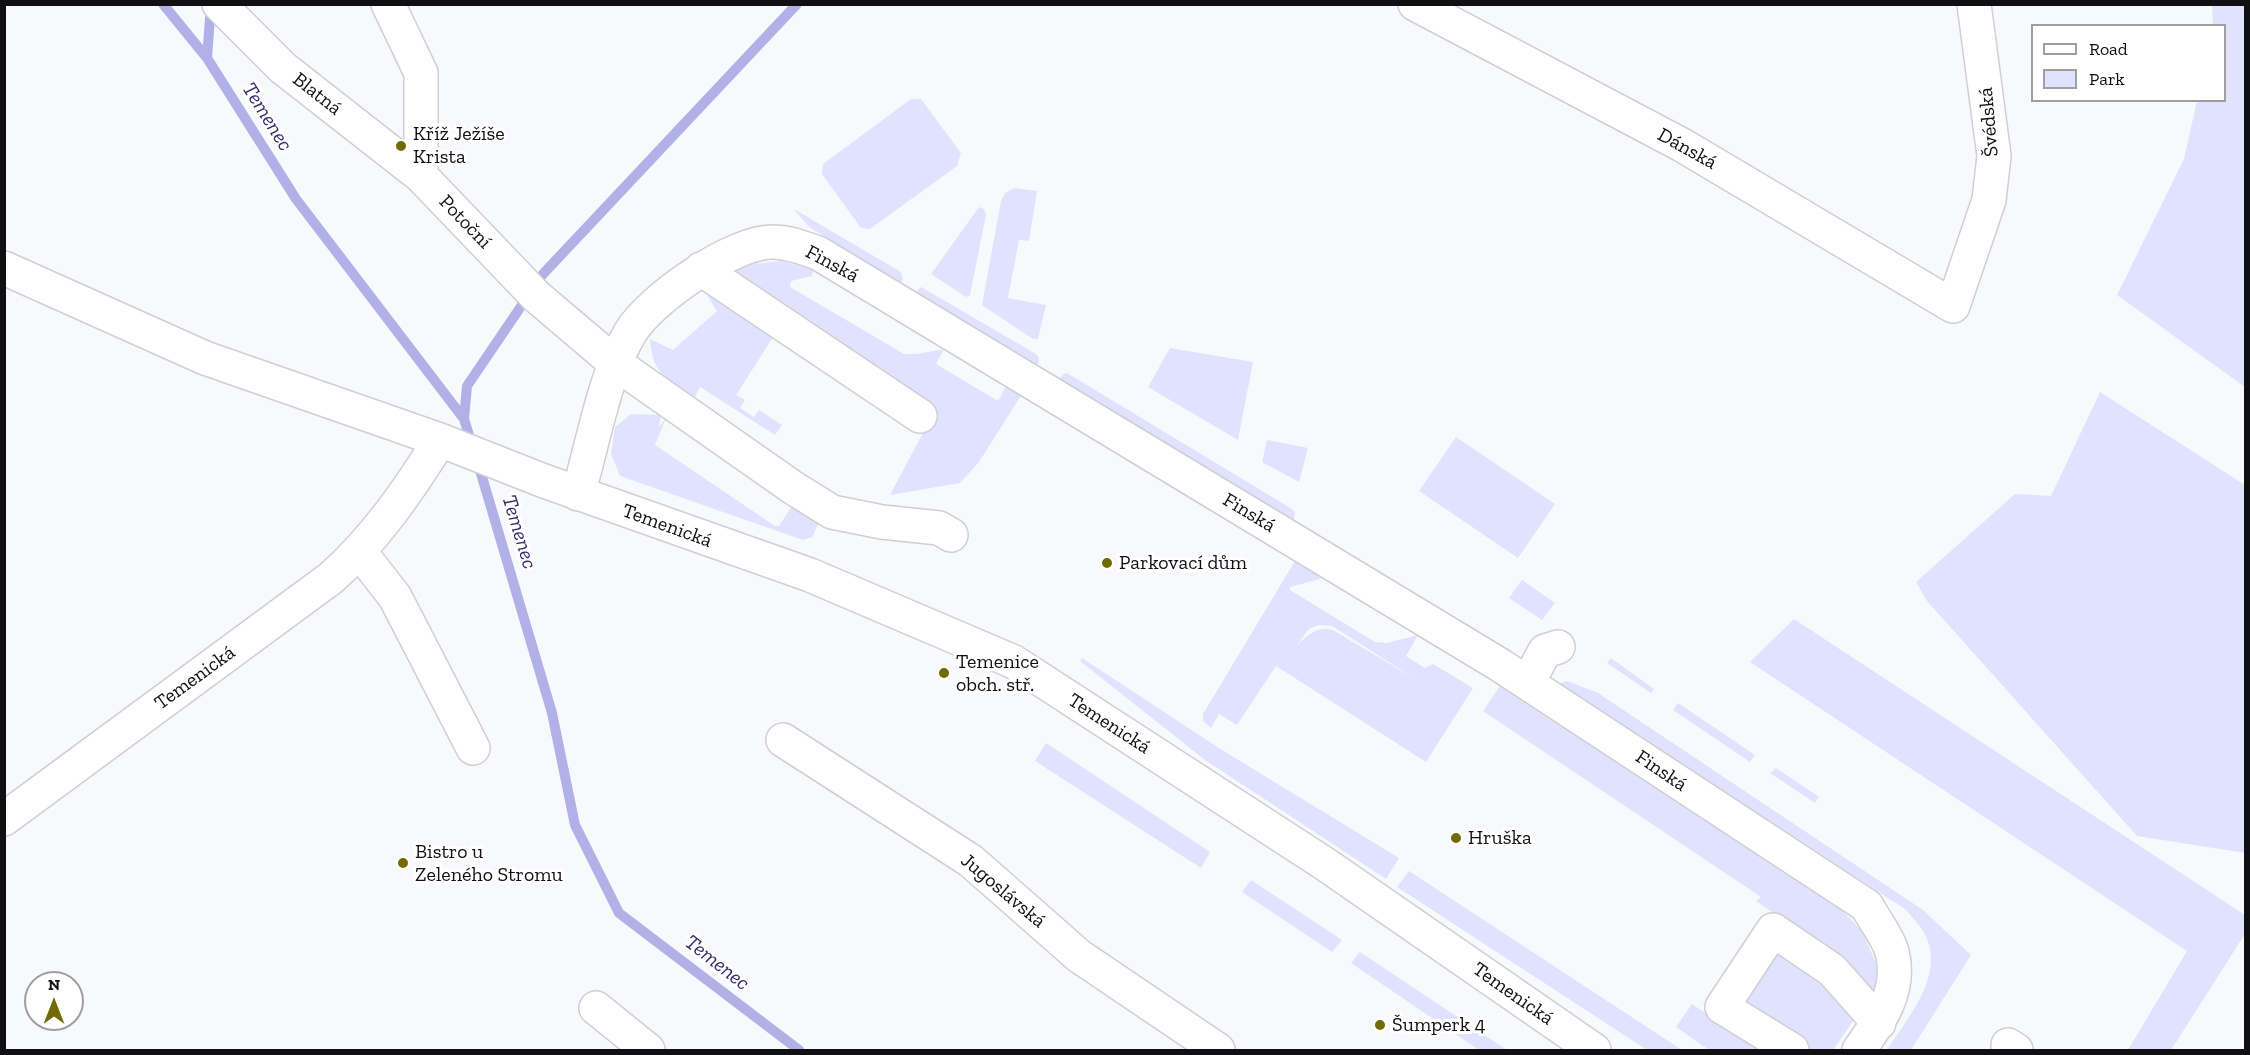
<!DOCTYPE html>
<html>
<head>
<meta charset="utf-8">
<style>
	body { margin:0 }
	#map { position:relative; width:2250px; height:1055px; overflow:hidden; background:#f8f9fd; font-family:"Zilla Slab",serif }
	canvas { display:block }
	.frame { position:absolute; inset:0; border:6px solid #101012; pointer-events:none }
	.legend { position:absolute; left:2031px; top:24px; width:195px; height:78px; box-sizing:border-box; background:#fff; border:2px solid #9f9fa0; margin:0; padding:8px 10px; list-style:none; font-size:18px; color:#101012 }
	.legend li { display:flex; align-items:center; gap:12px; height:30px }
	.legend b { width:30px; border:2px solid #9f9fa0 }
	.north { position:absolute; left:24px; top:971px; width:60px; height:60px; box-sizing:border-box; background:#fff; border:2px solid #9f9fa0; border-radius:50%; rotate:0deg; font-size:16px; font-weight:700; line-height:24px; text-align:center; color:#101012 }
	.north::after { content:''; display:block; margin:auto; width:21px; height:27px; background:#726a04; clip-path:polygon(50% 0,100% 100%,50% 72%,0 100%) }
</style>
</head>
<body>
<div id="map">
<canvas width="2250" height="1055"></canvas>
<div class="frame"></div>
<ul class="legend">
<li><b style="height:8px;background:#fff"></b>Road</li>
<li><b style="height:16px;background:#e1e2ff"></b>Park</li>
</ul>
<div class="north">N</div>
</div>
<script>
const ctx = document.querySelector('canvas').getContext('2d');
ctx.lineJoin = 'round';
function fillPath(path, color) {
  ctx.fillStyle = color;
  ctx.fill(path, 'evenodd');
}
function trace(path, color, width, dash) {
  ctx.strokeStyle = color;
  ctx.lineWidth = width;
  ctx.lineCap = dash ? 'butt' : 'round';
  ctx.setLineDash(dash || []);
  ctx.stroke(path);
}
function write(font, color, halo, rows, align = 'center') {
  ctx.font = font + ' "Zilla Slab",serif';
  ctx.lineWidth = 6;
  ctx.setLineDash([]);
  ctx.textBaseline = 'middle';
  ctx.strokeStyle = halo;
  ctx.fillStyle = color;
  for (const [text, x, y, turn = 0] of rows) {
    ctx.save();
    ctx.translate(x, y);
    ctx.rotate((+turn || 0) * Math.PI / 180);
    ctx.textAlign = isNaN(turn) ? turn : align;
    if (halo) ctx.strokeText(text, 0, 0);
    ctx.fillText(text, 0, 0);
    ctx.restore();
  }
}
const green = new Path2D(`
	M2212 5H2245V387L2117 295 2184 159 2197 101 2224 100V26L2213 25Z
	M911 99H921L961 153 957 166 870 229 861 228 822 174 823 164Z
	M1014 188 1037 191 1029 241 1019 240 1008 298 1046 305 1038 339H1033L982 305 1001 201 1005 193Z
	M979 207 984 209 986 214 970 295 966 297 931 274Z
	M794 209 901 272 903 279 901 283 809 227Z
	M782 261 813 270 812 276 791 281 790 287 904 354H917L944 349 936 364 998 401 1006 386 1022 394 979 462 960 483 890 495 925 429 725 274 752 264Z
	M702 287 777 331 736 395 745 400 740 408 754 417 759 410 782 425 775 435 700 387 695 397C667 379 652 375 650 339L673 350 717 311Z
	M921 287 1036 354 1039 358 1038 365 916 292Z
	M1170 348 1253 362 1238 440 1148 387Z
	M1067 373 1292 509 1295 512 1294 520 1060 379 1063 374Z
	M2100 392 2245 485V853L2137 836 1927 601 1916 582 2015 494 2051 496Z
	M631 414 661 415 659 427 666 418 655 445 775 526H779L792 506 819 522 812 537 803 540 620 476 611 454 615 427Z
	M1456 437 1555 504 1518 558 1419 491Z
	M1267 440 1308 448 1299 482 1262 462Z
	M1295 561 1319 575 1320 579 1290 587V590L1375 642 1387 643 1418 635 1406 656 1425 668 1433 664 1473 688 1426 762 1276 666 1237 725 1219 714 1211 728 1203 721V714ZM1319 625 1332 626 1417 680 1333 630C1315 626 1310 634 1297 645L1309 629Z
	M1522 580 1555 603 1542 620 1509 598Z
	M1794 619 2245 915V934L2171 1050H2128L2187 951 1750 662Z
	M1082 658 1222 750 1399 858 1386 879 1205 760 1080 661Z
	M1611 658 1654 689 1651 693 1607 663Z
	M1567 681 1598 693 1923 910 1971 955 1911 1050H1887C1908 1017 1948 973 1923 931 1918 923 1911 916 1905 909L1559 684Z
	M1500 686 1668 792 1834 902 1862 931 1878 968 1875 999 1850 966 1756 901 1761 897 1483 711Z
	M1678 703 1755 755 1750 762 1673 710Z
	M1046 743 1210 852 1201 868 1035 761Z
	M1776 768 1819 797 1815 803 1770 773Z
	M1409 871 1682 1050H1647L1397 887Z
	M1251 880 1342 940 1332 952 1242 892Z
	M1778 946 1829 978 1856 1017 1833 1050H1811L1740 1007Z
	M1360 952 1507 1050H1479L1351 963Z
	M1692 1004 1760 1050H1709L1676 1027Z`);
const stream = new Path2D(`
	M163 4 207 58
	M211 5 207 58 296 199 464 419 472 445
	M464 419 467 386 543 274 797 4
	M477 460 552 713 575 825 619 913 799 1050`);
const minor = new Path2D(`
	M219 4 283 68 421 176
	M388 4 421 73V176L536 296 615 363 792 487 832 512 882 522 939 528 951 535
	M1415 4 1682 145 1953 306 1989 200 1994 156 1974 4
	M4 268 205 358 440 440 544 481 810 575 1014 662 1325 864 1594 1050
	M701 269 920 416
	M578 494C593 444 604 376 630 333 650 299 734 241 773 242 789 242 803 248 818 253L1500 665 1867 906C1874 920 1888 937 1892 952 1902 990 1880 1021 1859 1050
	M360 552 395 597 473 748
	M1528 682 1545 651 1558 647
	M783 740 971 861 1079 956 1218 1050
	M4 819 331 578C376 538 408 491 440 440
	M596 1008 648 1050
	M2008 1045 2016 1050
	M1792 1050 1722 1007 1773 930 1832 970 1879 1023`);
const markers = [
	[401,146,6,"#726a04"],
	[1107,563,6,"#726a04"],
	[944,673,6,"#726a04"],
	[1456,838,6,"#726a04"],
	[403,863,6,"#726a04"],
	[1380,1025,6,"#726a04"]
];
const streetNames = [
	["Blatná",317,94,38],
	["Švédská",1989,122,-95],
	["Dánská",1687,149,29],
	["Potoční",465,222,46],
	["Finská",832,264,28],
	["Finská",1249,513,31],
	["Temenická",667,526,20],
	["Temenická",195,678,-36],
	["Temenická",1109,724,33],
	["Finská",1661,771,34],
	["Jugoslávská",1003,891,40],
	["Temenická",1513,994,35]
];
const poiNames = [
	["Kříž Ježíše",413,134],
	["Krista",413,157],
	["Parkovací dům",1119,563],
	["Temenice",956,662],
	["obch. stř.",956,685],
	["Hruška",1468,838],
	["Bistro u",415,852],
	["Zeleného Stromu",415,875],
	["Šumperk 4",1392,1025]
];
const waterNames = [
	["Temenec",267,117,58],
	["Temenec",519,532,73],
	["Temenec",717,963,38]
];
fillPath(green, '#e1e2ff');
trace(stream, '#b2b1e7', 10);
trace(minor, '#cfcfd4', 36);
trace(minor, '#fff', 33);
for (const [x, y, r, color] of markers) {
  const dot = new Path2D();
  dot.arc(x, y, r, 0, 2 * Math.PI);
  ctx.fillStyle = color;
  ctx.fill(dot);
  trace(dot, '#fff', 2);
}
write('20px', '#101012', '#fff', streetNames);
write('20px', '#101012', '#fff', poiNames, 'left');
write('italic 21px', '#332c6b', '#fff', waterNames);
</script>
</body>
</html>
